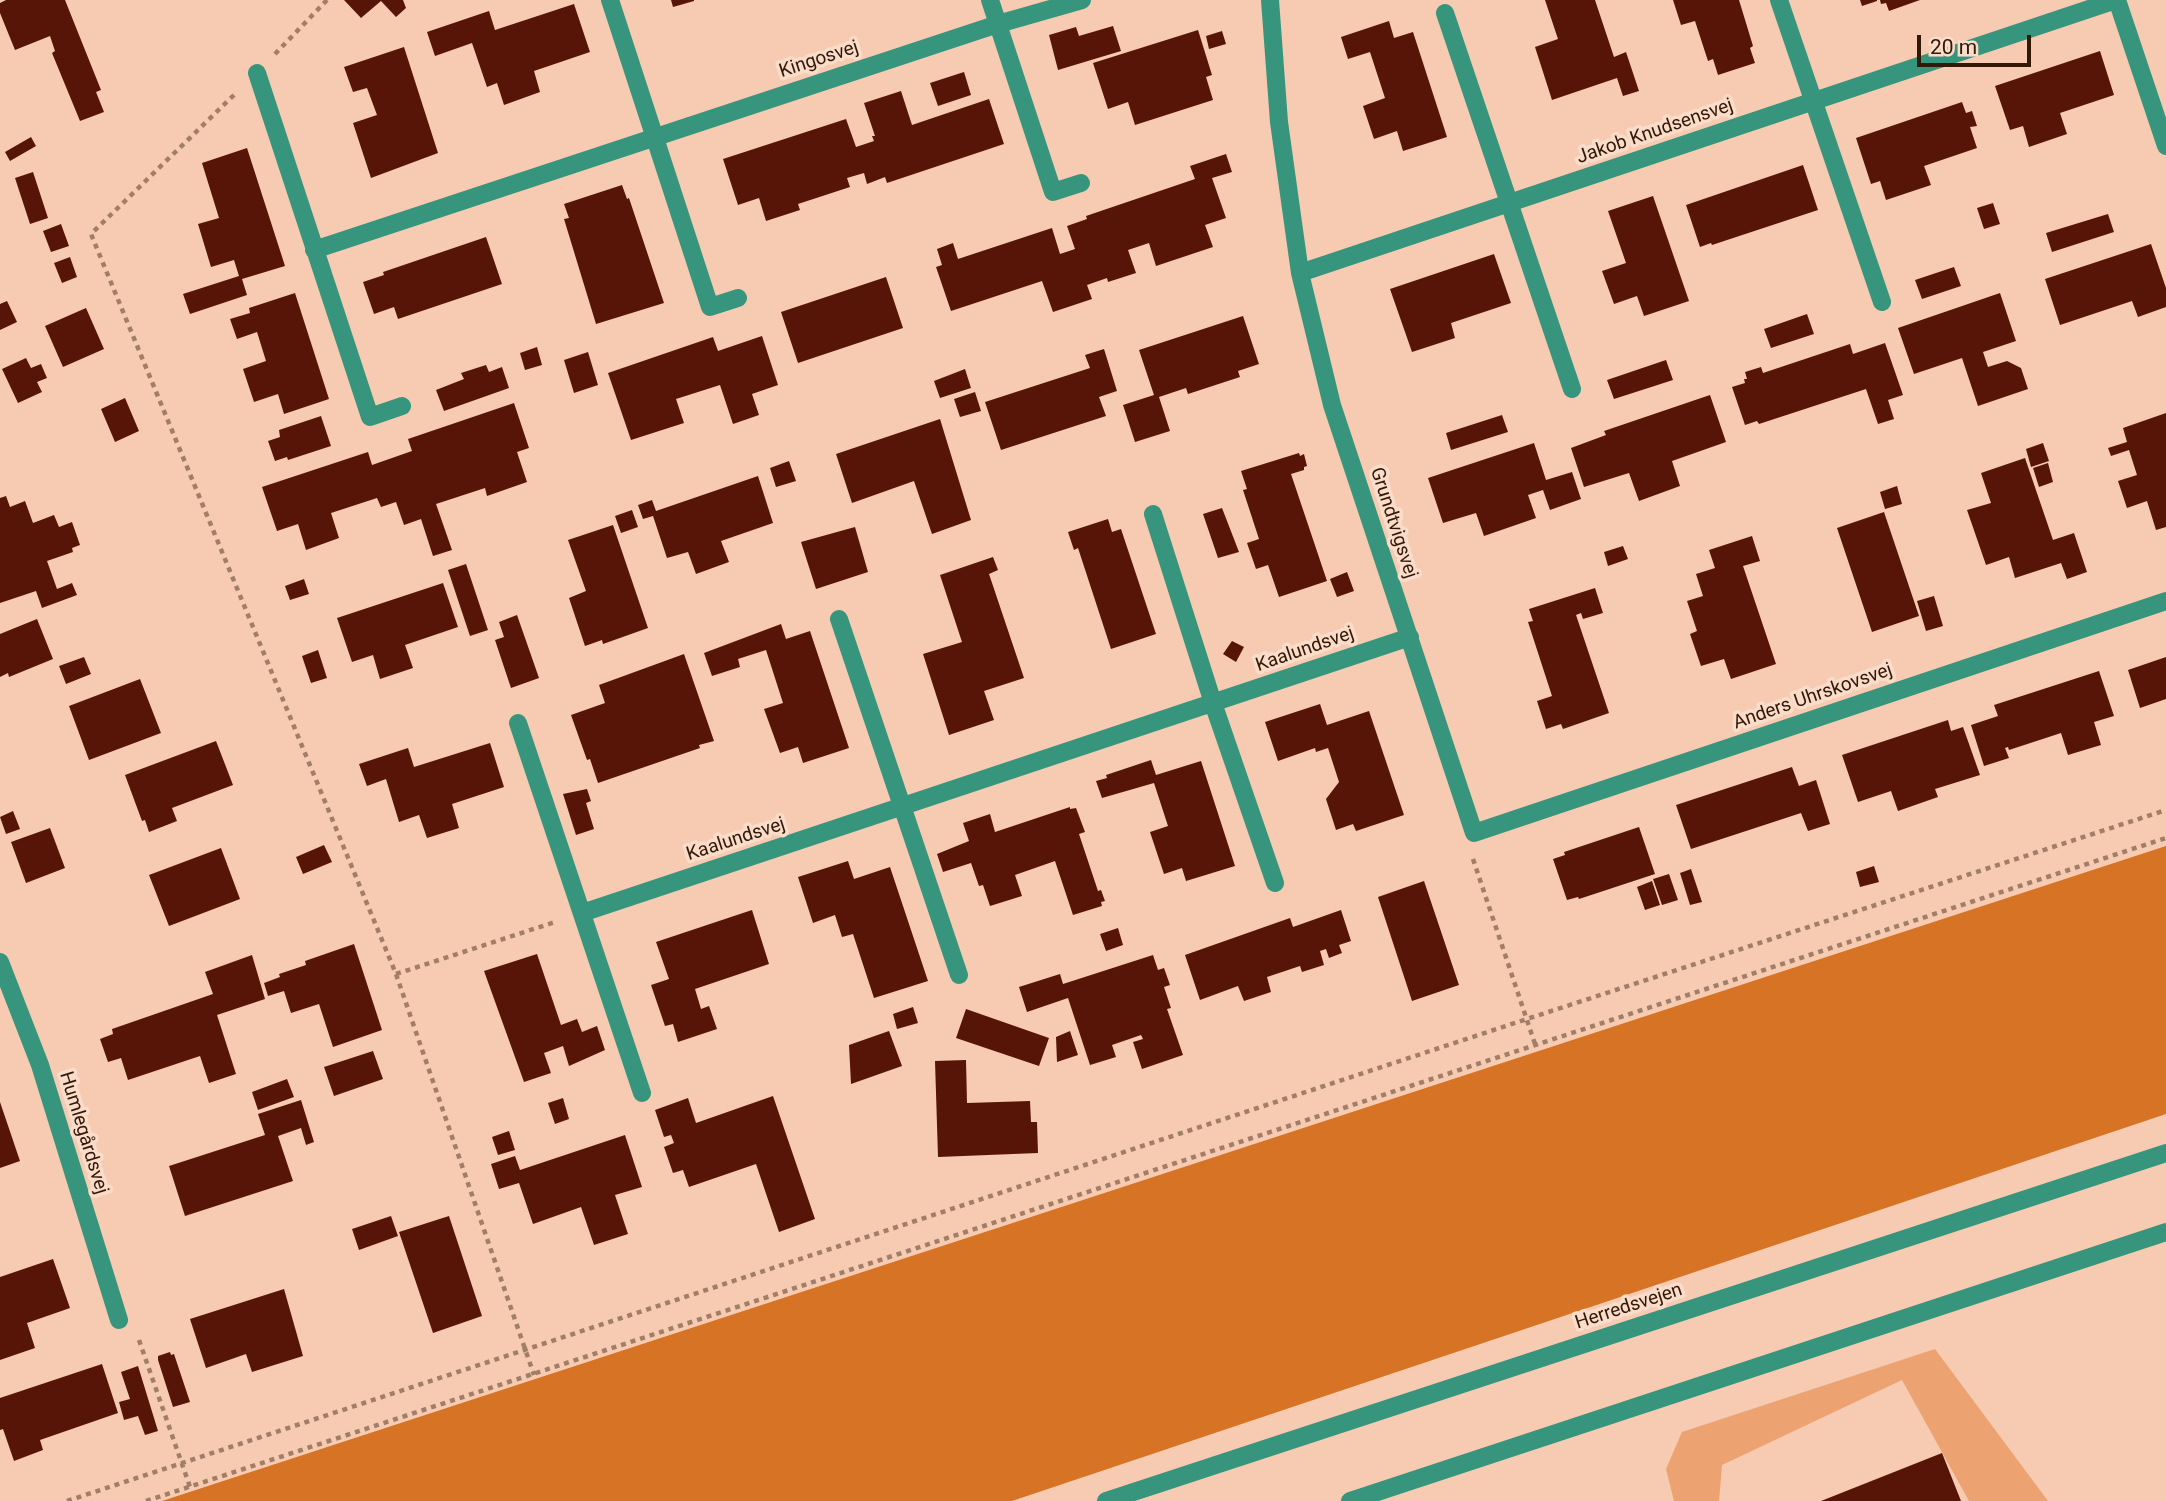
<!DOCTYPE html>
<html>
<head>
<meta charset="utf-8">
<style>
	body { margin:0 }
	#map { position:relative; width:2166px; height:1501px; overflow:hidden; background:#f6cbb1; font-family:Roboto,sans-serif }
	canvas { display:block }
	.scale { position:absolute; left:1917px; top:35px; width:114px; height:32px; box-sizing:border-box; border:4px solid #321806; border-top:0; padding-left:9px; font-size:21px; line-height:24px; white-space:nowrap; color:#321806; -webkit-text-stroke:5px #f9dcca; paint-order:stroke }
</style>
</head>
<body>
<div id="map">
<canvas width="2166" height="1501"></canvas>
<div class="scale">20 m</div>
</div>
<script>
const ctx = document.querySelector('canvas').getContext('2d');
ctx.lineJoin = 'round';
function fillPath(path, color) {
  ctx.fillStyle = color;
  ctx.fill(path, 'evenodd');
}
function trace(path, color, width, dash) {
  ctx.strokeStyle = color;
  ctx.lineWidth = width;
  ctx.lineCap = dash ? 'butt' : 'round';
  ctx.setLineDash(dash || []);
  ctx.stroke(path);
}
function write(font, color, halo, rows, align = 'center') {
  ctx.font = font + ' Roboto,sans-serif';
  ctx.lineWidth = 7;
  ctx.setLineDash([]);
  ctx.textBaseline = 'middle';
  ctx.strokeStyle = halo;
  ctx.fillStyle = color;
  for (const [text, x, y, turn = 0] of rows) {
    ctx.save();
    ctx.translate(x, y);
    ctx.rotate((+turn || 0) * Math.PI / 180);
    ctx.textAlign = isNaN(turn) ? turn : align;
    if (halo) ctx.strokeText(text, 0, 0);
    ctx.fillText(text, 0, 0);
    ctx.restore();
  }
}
const green = new Path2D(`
	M1935 1349 2048 1501H1969L1902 1380 1722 1465 1719 1501H1674L1666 1469 1682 1432Z`);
const forest = new Path2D(`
	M2166 846V1114L1012 1501H162Z`);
const building = new Path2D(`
	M6 0H65L101 90 96 92 104 112 80 121 52 53 55 51 50 36 15 50 0 13V3Z
	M344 0H403L406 8 396 17 381 1 361 18Z
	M671 0H694V1L673 7Z
	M1545 0H1595L1614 57 1626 52 1639 91 1623 96 1617 78 1552 100 1535 47 1558 39Z
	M1673 0H1739L1753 46 1750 48 1755 63 1718 75 1713 59 1708 61 1695 21 1681 25Z
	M1860 0H1877V1L1862 6Z
	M1880 0H1920L1889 11 1886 3 1881 4Z
	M574 4 590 52 534 71 540 92 504 105 497 83 487 87 472 43 435 56 427 32 489 11 495 30Z
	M1389 21 1394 38 1413 32 1447 137 1403 151 1397 131 1374 139 1363 106 1385 98 1370 52 1348 59 1341 37Z
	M1113 26 1121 51 1058 70 1049 35 1076 27 1079 36Z
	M1198 30 1212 75 1206 77 1213 100 1135 125 1128 102 1108 109 1093 63Z
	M1222 31 1226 44 1209 49 1206 36Z
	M404 47 438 153 371 178 353 123 377 115 367 88 353 92 344 67Z
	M2100 51 2114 95 2060 113 2067 134 2029 147 2023 126 2010 130 1995 86Z
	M964 72 971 95 938 106 930 83Z
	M901 91 912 125 989 99 1004 144 887 183 885 177 867 184 864 173 847 178 850 187 798 204 800 210 766 221 759 198 738 205 723 159 846 119 856 147 874 141 872 136H875L864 103Z
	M1962 102 1966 113 1972 111 1977 126 1970 127 1977 148 1924 166 1931 185 1886 200 1880 181 1871 184 1856 138Z
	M31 137 36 146 10 161 5 152Z
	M247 148 285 266 242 279 247 295 190 314 183 294 239 276 234 260 211 267 198 224 219 218 202 163Z
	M1226 154 1232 172 1212 178 1226 218 1205 225 1213 247 1156 266 1149 243 1128 250 1136 273 1108 282 1107 278 1087 285 1092 299 1053 312 1042 281 951 311 936 267 942 265 937 249 953 243 958 259 1052 228 1060 254 1075 249 1067 226 1087 219 1086 216 1195 179 1190 166Z
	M1803 165 1818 210 1712 245 1711 243 1700 247 1686 205Z
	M33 172 48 218 30 224 15 178Z
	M622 185 627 199 629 198 664 303 596 324 564 219 569 218 564 204Z
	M1653 196 1689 301 1644 316 1637 296 1614 304 1602 271 1626 263 1608 211Z
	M1993 203 2000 224 1984 229 1977 208Z
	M2108 214 2114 232 2052 252 2046 233Z
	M61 224 69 246 51 252 43 231Z
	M486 237 502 284 398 319 394 307 374 314 363 282 384 275 383 272Z
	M2151 244 2166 288V307L2138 317 2132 301 2060 325 2045 279Z
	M1494 254 1511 303 1451 323 1455 338 1412 352 1390 289Z
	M70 257 77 277 62 283 54 263Z
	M1954 267 1961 286 1922 299 1915 280Z
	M886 277 903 328 798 363 781 312Z
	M295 293 329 399 284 414 278 394 254 402 243 369 266 361 257 332 237 339 230 319 250 313 249 308Z
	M2000 293 2016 341 1983 352 1988 367 2007 361 2021 368 2028 389 1978 406 1962 358 1914 374 1898 328Z
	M7 301 17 322 0 330V304Z
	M86 308 104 349 63 367 45 326Z
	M1807 314 1814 334 1771 348 1764 329Z
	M1243 316 1259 364 1238 371 1240 377 1188 394 1186 388 1159 397 1170 431 1135 442 1123 405 1154 395 1139 350Z
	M762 336 778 385 752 394 759 415 733 424 720 385 676 399 684 423 631 440 608 373 713 337 718 351Z
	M1885 343 1903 395 1888 400 1894 419 1878 424 1866 389 1759 424 1757 421 1745 425 1732 387 1745 383 1744 379H1747L1745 372 1761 367 1763 373 1850 344 1853 354Z
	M537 347 542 365 525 370 520 353Z
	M1104 349 1117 391 1099 397 1106 416 1001 450 985 402 1090 368 1085 355Z
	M588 352 598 385 574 393 564 360Z
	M26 358 31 368 41 364 47 378 37 382 42 392 18 403 2 369Z
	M1666 360 1673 380 1614 399 1607 380Z
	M486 365 489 372 502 367 509 388 444 411 436 390 464 379 461 373Z
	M965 369 971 388 940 398 934 381Z
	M975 392 981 411 960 417 954 399Z
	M1710 395 1726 442 1672 461 1680 486 1639 501 1629 473 1584 487 1571 448 1606 435 1604 431Z
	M125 398 139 431 115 442 101 409Z
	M514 403 529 448 517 452 527 482 487 496 485 488 436 504 452 550 433 556 421 519 404 525 396 502 381 507 377 498 331 513 339 538 306 550 298 524 277 531 262 487 368 452 372 465 412 451 408 439Z
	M2166 413V527L2156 530 2147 501 2127 508 2118 481 2137 475 2129 450 2111 456 2108 448 2127 442 2123 428Z
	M1502 415 1508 432 1451 450 1446 433Z
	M321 416 331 446 288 460 287 457 275 461 268 441 280 437 279 430Z
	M940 419 971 520 932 534 914 481 852 503 836 454Z
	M1534 443 1546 480 1572 472 1581 499 1550 510 1543 490 1528 495 1536 518 1484 536 1476 513 1443 523 1428 478Z
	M2043 443 2049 461 2031 467 2026 449Z
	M1299 453 1300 456 1304 454 1307 466 1304 467V470L1291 474 1327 581 1279 597 1268 565 1256 569 1247 543 1259 539 1243 490 1247 489 1241 471Z
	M2025 458 2053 540 2074 533 2087 572 2067 579 2061 563 2015 578 2009 557 1986 565 1967 510 1991 503 1981 473Z
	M789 461 796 481 776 487 770 468Z
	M2048 463 2053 482 2039 487 2033 468Z
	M758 476 773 523 721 541 729 562 696 574 688 552 667 558 653 516 643 519 638 505 652 500 656 511Z
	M1897 486 1902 504 1885 509 1880 492Z
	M6 496 10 507 25 501 33 523 54 515 59 527 72 522 80 545 72 548 73 552 47 561 57 589 72 583 77 595 42 608 36 591 0 603V498Z
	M1222 508 1239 552 1218 558 1203 514Z
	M632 510 638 527 621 533 615 516Z
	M1884 512 1919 616 1872 632 1837 528Z
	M1108 519 1112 532 1121 529 1156 634 1111 649 1078 548 1074 550 1068 532Z
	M613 525 648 628 603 644 602 640 585 646 569 598 586 591 568 540Z
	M855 527 868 572 816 589 801 542Z
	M1752 536 1760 561 1743 566 1776 664 1731 679 1724 659 1701 666 1690 634 1697 631 1687 601 1703 596 1696 574 1715 568 1709 550Z
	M1623 546 1628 559 1608 566 1604 552Z
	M993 557 998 570 989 574 1024 678 984 691 994 720 949 735 923 654 962 642 940 575Z
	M466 564 488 630 470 636 448 570Z
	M1347 572 1354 591 1337 597 1330 579Z
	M304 579 309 594 290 600 285 586Z
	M443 583 458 627 405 645 413 668 380 679 373 655 352 662 337 618Z
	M1595 588 1603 613 1583 619 1581 613 1576 615 1609 713 1563 729 1561 724 1546 729 1537 701 1552 696 1528 622 1533 621 1529 609Z
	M1934 596 1943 626 1926 631 1917 601Z
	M517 615 539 678 511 688 495 640 504 637 499 622Z
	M37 619 53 659 9 677 8 673 0 677V634Z
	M781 624 786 639 810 631 849 748 803 763 798 747 780 753 764 709 783 703 766 650 738 659 740 667 712 676 704 653Z
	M1232 641 1244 647 1236 662 1223 654Z
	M318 650 327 678 311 683 302 656Z
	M684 654 714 741 699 745 700 748 598 783 590 759 587 760 571 715 605 703 599 685Z
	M84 657 91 674 66 684 59 666Z
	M2166 657V699L2140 708 2128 670Z
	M2099 671 2114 716 2094 722 2101 745 2068 755 2061 733 2009 750 2008 747 2005 748 2009 758 1984 766 1971 725 1998 716 1994 705Z
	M140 679 161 733 89 760 69 706Z
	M1320 704 1327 725 1369 711 1404 815 1356 831 1353 824 1336 830 1326 799 1339 782 1328 748 1316 752 1315 748 1278 761 1265 722Z
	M1948 720 1951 731 1963 727 1980 775 1935 789 1938 797 1898 811 1891 791 1858 802 1842 755Z
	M216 741 233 785 172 808 177 821 149 832 145 820 142 821 125 775Z
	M490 743 504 787 452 804 459 828 427 838 419 815 399 822 386 779 367 786 359 764 408 748 414 767Z
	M1151 760 1156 775 1201 761 1235 866 1186 881 1182 868 1164 874 1150 832 1168 826 1154 783 1102 798 1096 781 1107 778 1106 775Z
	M1792 767 1799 786 1816 780 1830 824 1808 831 1801 813 1691 849 1676 805Z
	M587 789 591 801 586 803 594 829 576 835 563 794Z
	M1070 807V809L1076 808 1085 832 1079 834 1098 891 1101 890 1105 901 1101 902 1102 906 1073 915 1055 861 1015 875 1022 896 990 906 983 885 979 886 971 863 943 872 937 854 969 841 963 823 990 814 995 832Z
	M13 811 20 829 6 834 0 817Z
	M1639 827 1655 874 1579 899 1578 897 1567 900 1553 859 1565 855 1564 852Z
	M50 828 65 868 26 883 11 842Z
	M324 845 332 862 303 874 296 857Z
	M221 848 240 899 169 926 149 875Z
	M848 861 854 879 890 867 928 981 874 998 853 934 842 937 835 915 813 923 798 877Z
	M1874 866 1879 882 1860 887 1856 872Z
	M1691 869 1702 902 1690 905 1680 873Z
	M1669 874 1678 900 1662 905 1653 879Z
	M1424 881 1459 985 1412 1001 1378 897Z
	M1652 881 1660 905 1645 910 1637 887Z
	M752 910 769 964 695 989 701 1009 709 1006 717 1029 678 1042 673 1024 665 1026 651 985 669 979 656 942Z
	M1341 910 1351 941 1339 945 1342 953 1329 958 1326 949 1320 951 1324 965 1302 972 1300 966 1267 977 1271 992 1244 1001 1238 986 1200 1000 1185 955 1290 918 1293 927Z
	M1118 928 1123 945 1106 951 1100 934Z
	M354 944 382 1030 333 1047 319 1004 291 1013 284 991 268 996 264 983 280 977 279 974 306 965 305 961Z
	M537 954 561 1025 577 1019 582 1032 597 1026 605 1050 569 1066 563 1046 544 1053 551 1073 524 1082 484 971Z
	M252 955 265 999 217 1015 236 1074 209 1083 200 1056 128 1080 121 1058 108 1062 100 1039 113 1034 112 1029 213 994 205 972Z
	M1153 955 1158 970 1164 968 1170 985 1164 987 1171 1008 1167 1009 1183 1055 1142 1069 1133 1042 1143 1039 1141 1035 1112 1045 1116 1057 1090 1065 1068 998 1027 1012 1019 987 1060 974 1063 984Z
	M913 1007 918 1023 897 1029 893 1014Z
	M966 1009 1049 1038 1039 1066 956 1038Z
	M889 1031 902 1066 851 1084 849 1045Z
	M1070 1031 1078 1055 1057 1062 1056 1037Z
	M373 1051 383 1079 334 1096 324 1067Z
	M966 1060 967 1103 1030 1101 1031 1122H1037L1038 1153 938 1157 935 1061Z
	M287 1079 294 1097 258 1110 252 1092Z
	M773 1096 815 1219 779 1232 756 1164 689 1187 683 1170 673 1173 664 1147 674 1143 671 1135 664 1137 655 1110 688 1098 696 1123Z
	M563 1098 569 1119 555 1124 548 1103Z
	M301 1100 314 1142 306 1145 301 1128 278 1136 293 1181 185 1216 169 1166 265 1135 258 1114Z
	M0 1102 20 1161 0 1168Z
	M509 1131 515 1150 498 1155 492 1137Z
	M625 1135 642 1187 615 1195 628 1234 594 1245 581 1207 533 1224 519 1183 499 1189 491 1164 515 1156 520 1170Z
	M391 1216 398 1236 359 1250 352 1229Z
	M449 1216 482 1316 433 1333 399 1232Z
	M53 1259 70 1308 27 1323 35 1348 0 1360V1277Z
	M284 1289 303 1356 252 1372 246 1354 206 1368 190 1319Z
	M170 1352 171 1355 174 1354 190 1402 173 1407 158 1360V1356Z
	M102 1364 118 1413 40 1440 43 1450 14 1461 3 1429 0 1430V1398Z
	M138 1366 158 1431 145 1435 138 1416 124 1420 119 1402 130 1399 121 1372Z
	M1942 1453 1961 1501H1821Z`);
const path = new Path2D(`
	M275 54 327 0
	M234 95 91 234 396 974 534 1375
	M1473 859 1535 1044
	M396 974 555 922
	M139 1340 190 1487
	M67 1501 1527 1019 2166 810
	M146 1501 2166 838`);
const minor = new Path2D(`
	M610 0 710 307 738 298
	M990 0 1053 192 1081 183
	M1270 0 1279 122 1300 273 1332 405 1474 833 2166 601
	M1779 0 1882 302
	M2117 0 2166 146
	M1445 13 1572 389
	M257 73 370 417 402 406
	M314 250 998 24 1082 0
	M1300 273 2116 0
	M1153 514 1213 703 1275 883
	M839 619 959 975
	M518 723 642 1093
	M582 913 1410 637
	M0 962 40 1065 119 1320
	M1106 1501 2166 1153
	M1350 1501 2166 1232`);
const streetNames = [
	["Kingosvej",819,60,-18],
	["Jakob Knudsensvej",1655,132,-19],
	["Grundtvigsvej",1393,523,72],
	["Kaalundsvej",1305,650,-19],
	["Anders Uhrskovsvej",1813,697,-19],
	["Kaalundsvej",736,840,-18],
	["Humlegårdsvej",83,1133,73],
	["Herredsvejen",1629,1307,-18]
];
fillPath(green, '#eda271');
fillPath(forest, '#d77325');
fillPath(building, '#571508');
trace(path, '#a17e67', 4.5, [5, 5]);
trace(minor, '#38957d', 18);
write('19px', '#321806', '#f9dcca', streetNames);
</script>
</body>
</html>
